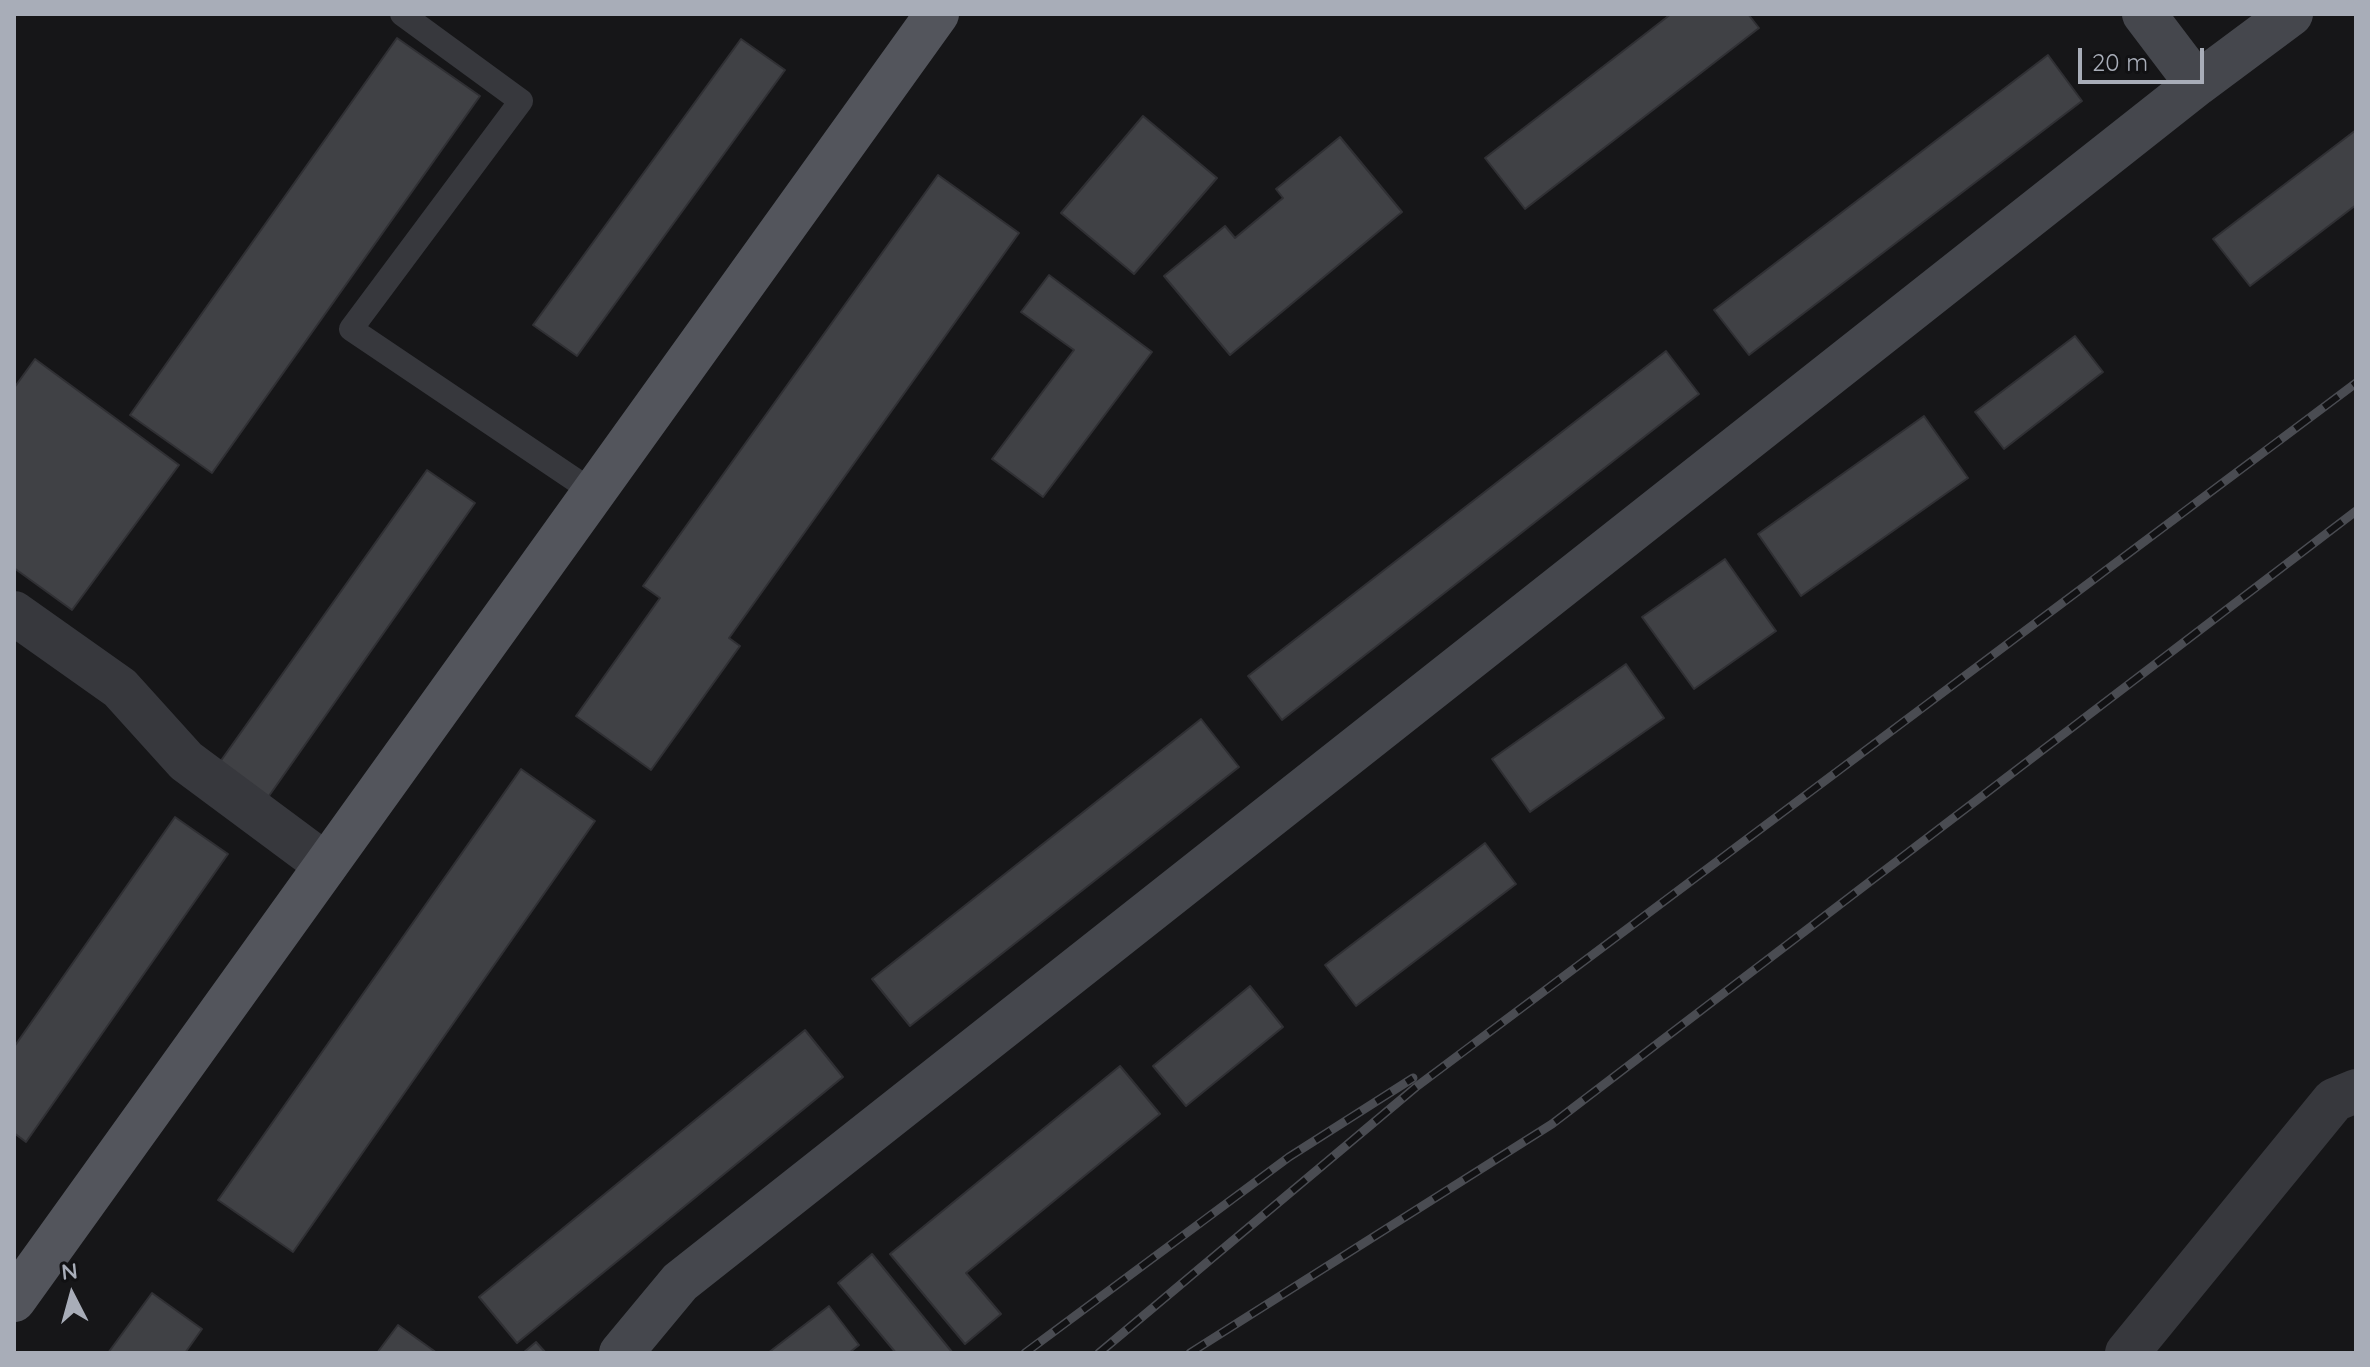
<!DOCTYPE html>
<html>
<head>
<meta charset="utf-8">
<style>
	body { margin:0 }
	#map { position:relative; width:2370px; height:1367px; overflow:hidden; background:#161618; font-family:Quicksand,sans-serif }
	canvas { display:block }
	.frame { position:absolute; inset:0; border:16px solid #a8adb8; pointer-events:none }
	.north { position:absolute; left:32px; top:1255px; width:80px; height:80px; -webkit-text-stroke:6px #111113; paint-order:stroke; rotate:354deg; font-size:22px; font-weight:700; line-height:32px; text-align:center; color:#a8adb8 }
	.north::after { content:''; display:block; margin:auto; width:28px; height:36px; background:#a8adb8; clip-path:polygon(50% 0,100% 100%,50% 72%,0 100%) }
	.scale { position:absolute; left:2078px; top:48px; width:126px; height:36px; box-sizing:border-box; border:4px solid #a8adb8; border-top:0; padding-left:10px; font-size:24px; line-height:28px; white-space:nowrap; color:#a8adb8; -webkit-text-stroke:6px #111113; paint-order:stroke }
</style>
</head>
<body>
<div id="map">
<canvas width="2370" height="1367"></canvas>
<div class="frame"></div>
<div class="north">N</div>
<div class="scale">20 m</div>
</div>
<script>
const ctx = document.querySelector('canvas').getContext('2d');
ctx.lineJoin = 'round';
function fillPath(path, color) {
  ctx.fillStyle = color;
  ctx.fill(path, 'evenodd');
}
function trace(path, color, width, dash) {
  ctx.strokeStyle = color;
  ctx.lineWidth = width;
  ctx.lineCap = dash ? 'butt' : 'round';
  ctx.setLineDash(dash || []);
  ctx.stroke(path);
}
const building = new Path2D(`
	M1671 14H1748L1759 28 1525 209 1485 158Z
	M397 38 480 96 212 473 130 415Z
	M741 39 785 70 577 356 533 325Z
	M2048 55 2082 101 1749 355 1714 310Z
	M1143 116 1217 178 1134 274 1061 213Z
	M2356 130V205L2250 286 2213 239Z
	M1340 137 1402 212 1230 355 1164 276 1225 226 1235 238 1283 198 1276 189Z
	M938 175 1019 233 729 638 740 646 651 770 576 716 660 598 643 586Z
	M1049 275 1152 352 1043 497 992 459 1074 350 1021 312Z
	M2075 336 2103 372 2004 449 1975 412Z
	M1666 351 1699 394 1282 720 1248 676Z
	M35 359 179 465 72 610 14 568V388Z
	M1924 416 1968 478 1801 596 1758 534Z
	M427 470 475 503 264 803 215 769Z
	M1725 559 1776 631 1694 689 1642 617Z
	M1626 664 1664 718 1530 812 1492 759Z
	M1201 719 1239 767 910 1026 872 979Z
	M521 769 595 821 293 1252 218 1200Z
	M175 817 228 854 26 1142 14 1133V1047Z
	M1485 843 1516 884 1356 1006 1325 965Z
	M1250 986 1283 1027 1186 1106 1153 1066Z
	M805 1030 843 1077 517 1343 479 1297Z
	M1120 1066 1160 1114 966 1273 1001 1314 965 1344 890 1254Z
	M872 1254 952 1352 951 1353H896L838 1283Z
	M152 1293 202 1329 185 1353H108Z
	M829 1306 859 1345 849 1353H768Z
	M398 1325 437 1353H377Z
	M536 1342 546 1353H523Z`);
const service = new Path2D(`
	M402 14 521 101 351 329 593 492`);
const minor = new Path2D(`
	M14 613 120 688 186 761 326 865
	M2127 1353 2334 1100 2356 1091`);
const secondary = new Path2D(`
	M2144 14 2197 84
	M621 1353 680 1282 2197 84 2291 14`);
const primary = new Path2D(`
	M14 1300 937 14`);
const rail = new Path2D(`
	M1025 1353 1289 1157 1413 1078
	M1099 1353 1416 1087 2356 383
	M1190 1353 1552 1124 2356 511`);
fillPath(building, '#404145');
trace(building, '#303034', 2);
trace(service, '#37383d', 24);
trace(minor, '#37383d', 44);
trace(secondary, '#45474d', 44);
trace(primary, '#53555c', 44);
trace(rail, '#4a4c52', 9);
trace(rail, '#111113', 6, [18]);
</script>
</body>
</html>
